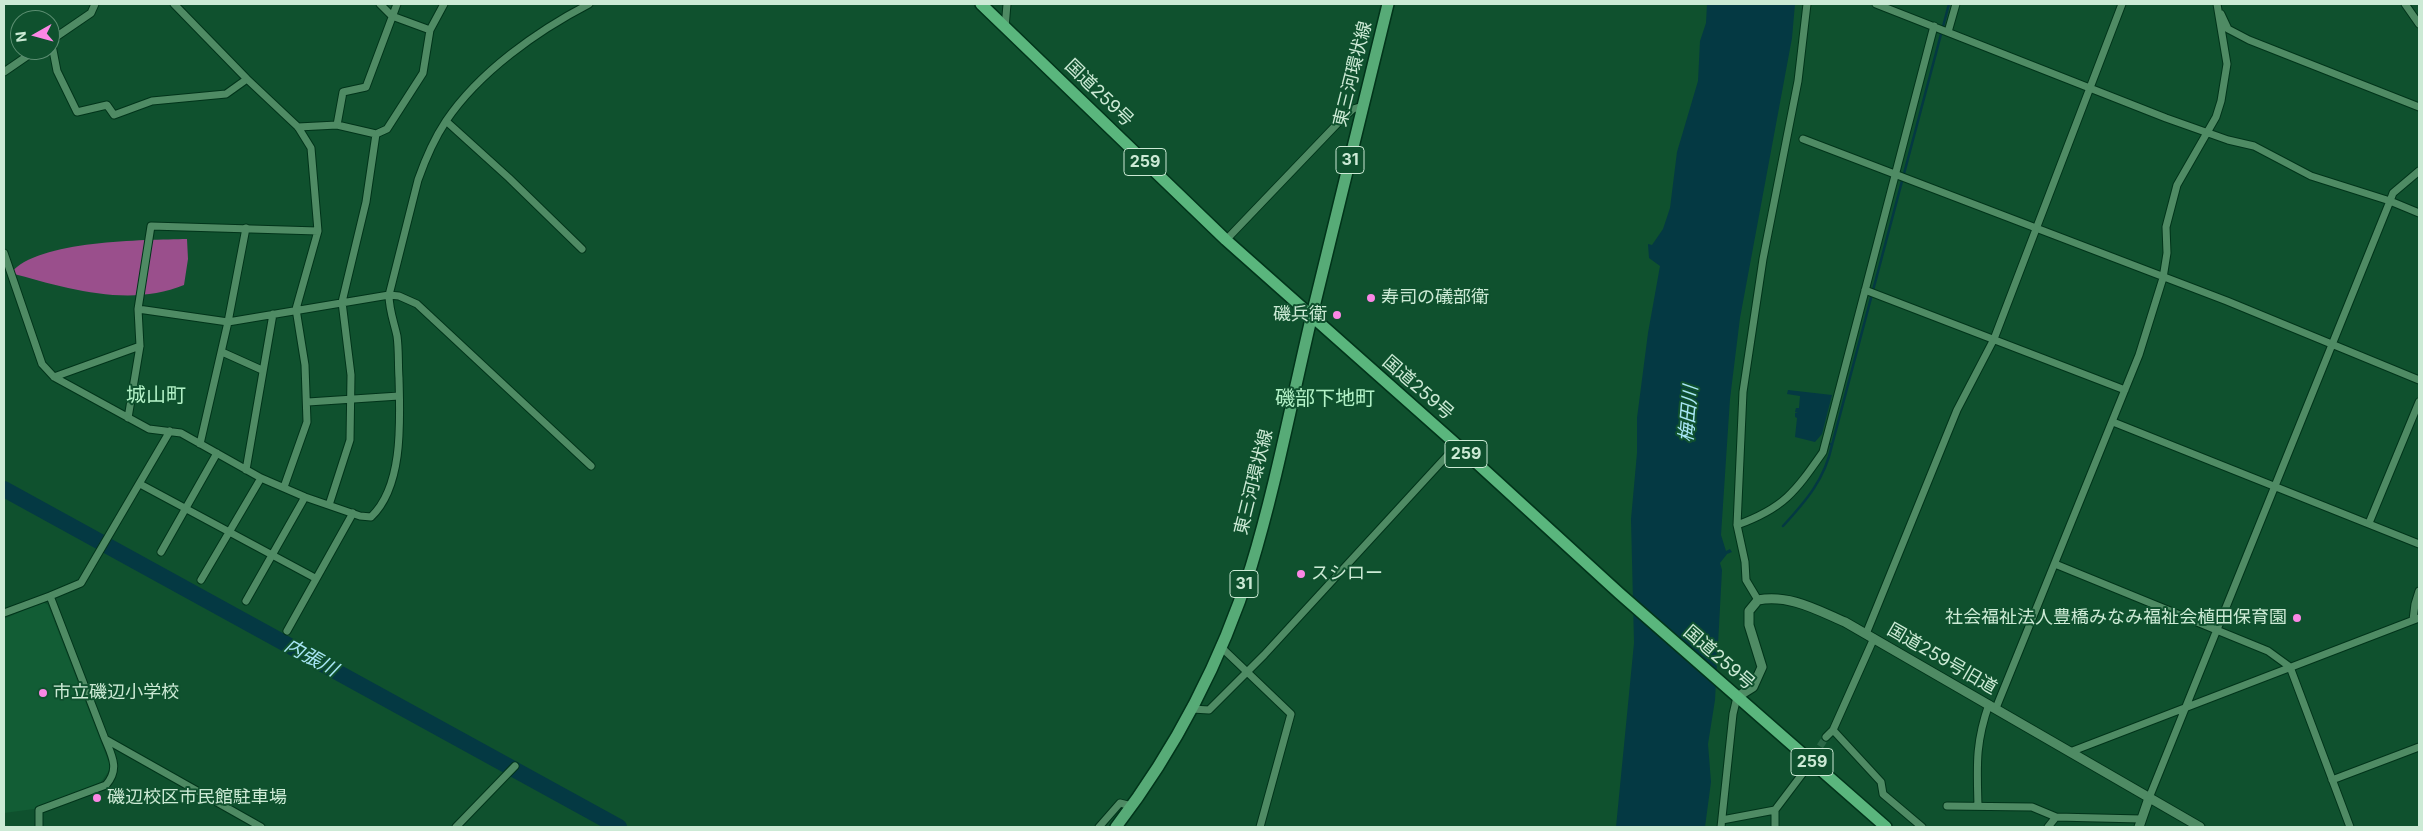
<!DOCTYPE html>
<html>
<head>
<meta charset="utf-8">
<style>
	body { margin:0 }
	#map { position:relative; width:2423px; height:831px; overflow:hidden; background:#0f512e; font-family:Inter,sans-serif }
	canvas { display:block }
	.frame { position:absolute; inset:0; border:5px solid #ccead5; pointer-events:none }
	.north { position:absolute; left:10px; top:10px; width:50px; height:50px; box-sizing:border-box; background:#0f512e; border:1px solid #5b8e71; border-radius:50%; rotate:263deg; font-size:14px; font-weight:700; line-height:20px; text-align:center; color:#ccead5 }
	.north::after { content:''; display:block; margin:auto; width:18px; height:22px; background:#fb87e5; clip-path:polygon(50% 0,100% 100%,50% 72%,0 100%) }
</style>
</head>
<body>
<div id="map">
<canvas width="2423" height="831"></canvas>
<div class="frame"></div>
<div class="north">N</div>
</div>
<script>
const ctx = document.querySelector('canvas').getContext('2d');
ctx.lineJoin = 'round';
function fillPath(path, color) {
  ctx.fillStyle = color;
  ctx.fill(path, 'evenodd');
}
function trace(path, color, width, dash) {
  ctx.strokeStyle = color;
  ctx.lineWidth = width;
  ctx.lineCap = dash ? 'butt' : 'round';
  ctx.setLineDash(dash || []);
  ctx.stroke(path);
}
function write(font, color, halo, rows, align = 'center') {
  ctx.font = font + ' Inter,"Noto Sans JP",sans-serif';
  ctx.lineWidth = 4;
  ctx.setLineDash([]);
  ctx.textBaseline = 'middle';
  ctx.strokeStyle = halo;
  ctx.fillStyle = color;
  for (const [text, x, y, turn = 0] of rows) {
    ctx.save();
    ctx.translate(x, y);
    ctx.rotate((+turn || 0) * Math.PI / 180);
    ctx.textAlign = isNaN(turn) ? turn : align;
    if (halo) ctx.strokeText(text, 0, 0);
    ctx.fillText(text, 0, 0);
    ctx.restore();
  }
}
const built = new Path2D(`
	M43 602 48 605 111 768 101 782 34 809 4 813V619Z`);
const green = new Path2D(`
	M187 239 188 259 184 285C129 308 65 288 11 273 37 240 145 240 187 239Z`);
const water = new Path2D(`
	M1707 4H1795L1792 38 1740 318 1730 399 1721 535 1726 551 1730 549 1732 552 1727 554 1720 563 1722 570 1715 700 1708 744 1711 782 1705 827H1616L1634 643 1631 519 1637 453V418L1648 333 1660 266 1649 258 1648 244 1652 245 1663 229 1670 208 1677 152 1698 81 1700 41 1706 23Z
	M1788 390 1832 395 1822 434 1815 442 1795 437 1797 418 1795 417V413H1798L1795 412 1796 408H1799L1800 396 1787 394Z`);
const stream = new Path2D(`
	M1830 444 1832 445 1949 4
	M1783 526C1806 501 1825 479 1832 445`);
const river = new Path2D(`
	M4 489 619 827`);
const minorTunnel = new Path2D(`
	M1803 773 1826 737`);
const minor = new Path2D(`
	M174 4 247 79 298 127 311 148 318 231 296 309 305 365 307 422 284 487
	M380 4 392 16 430 30
	M1876 4 2166 118 2228 140 2254 146 2311 176 2390 201 2419 213
	M2405 4 2419 24
	M2221 14 2228 29 2249 40 2419 107
	M1005 28 1007 4
	M1948 32 1956 4
	M51 40 57 71 77 112 107 105 114 115 152 101 226 94 247 79
	M50 41 91 13 95 4
	M4 72 36 50
	M446 121 509 178 582 249
	M337 125 343 92 366 87 397 4
	M298 127 337 125 376 134 387 129 423 73 430 30 444 4
	M1803 139 2227 301 2419 380
	M1226 240 1338 123 1353 109 1363 106
	M4 253 42 364 54 377 149 429 181 433 261 478 305 497 360 516 371 517C404 486 400 419 399 378 398 365 399 350 397 336 394 322 389 310 389 295L418 180C425 160 434 139 446 121 479 72 537 31 589 4
	M1865 290 2125 390
	M138 309 228 322 389 295 399 296 417 304 591 466
	M222 352 262 370
	M54 377 140 346
	M308 402 399 396
	M128 418 140 346 138 309 151 226 318 231
	M2113 422 2419 544
	M200 444 228 322 246 228
	M246 470 273 314
	M140 484 315 578
	M329 505 350 440 351 375 342 302 366 202 376 134
	M2369 523 2419 402
	M1737 525C1784 508 1795 492 1823 452L1934 26
	M161 552 217 453
	M2055 564 2268 651 2290 667 2350 827
	M201 580 261 478
	M50 596 81 583 170 431
	M1758 600 1746 580 1745 562 1737 525 1743 392 1763 259 1798 81 1807 4
	M246 601 305 497
	M4 613 50 596 105 739 261 827
	M2413 620 2415 604 2419 591
	M287 631 353 513
	M1866 634 1957 410 1994 339 2122 4
	M1221 647 1291 714 1260 827
	M1996 708 2139 355 2163 278 2167 253 2166 227 2177 185 2216 117 2221 101 2227 64 2217 4
	M1192 709 1209 710 1264 655 1457 445
	M1833 730 1881 782 1883 794 1922 827
	M1826 737 1833 730 1874 638
	M2070 752 2419 618
	M2332 780 2419 747
	M2149 798 2390 201 2393 193 2419 171
	M1947 806 2032 807 2056 817
	M1978 806C1977 766 1975 744 1989 704
	M1722 820 1775 810
	M39 827V810L106 785C120 769 112 756 105 739
	M456 827 515 766
	M1099 827 1120 803 1132 806
	M1721 827 1733 714 1737 697
	M1775 827V810L1803 773
	M2048 827 2056 817 2141 819`);
const tertiary = new Path2D(`
	M1737 697 1753 687 1762 667 1749 625V611L1758 600C1789 594 1817 610 1845 622L2200 827
	M2139 827 2149 798`);
const primary = new Path2D(`
	M1116 827C1175 750 1222 660 1251 567 1276 485 1292 399 1312 315 1337 211 1363 108 1388 4`);
const trunk = new Path2D(`
	M981 4 1226 240 1457 445 1619 593 1886 827`);
const markers = [
	[1371,298,5,"#fb87e5"],
	[1337,315,5,"#fb87e5"],
	[1301,574,5,"#fb87e5"],
	[2297,618,5,"#fb87e5"],
	[43,693,5,"#fb87e5"],
	[97,798,5,"#fb87e5"]
];
const shields = [
	[1350,160,28],
	[1145,162,42],
	[1466,454,42],
	[1244,584,28],
	[1812,762,42]
];
const shieldNames = [
	["31",1350,160],
	["259",1145,162],
	["259",1466,454],
	["31",1244,584],
	["259",1812,762]
];
const streetNames = [
	["東三河環状線",1353,74,-76],
	["国道259号",1099,93,44],
	["国道259号",1418,388,41],
	["東三河環状線",1254,482,-76],
	["国道259号",1719,658,41],
	["国道259号旧道",1942,659,30]
];
const poiNames = [
	["寿司の礒部衛",1381,298],
	["磯兵衛",1327,315,"right"],
	["スシロー",1311,574],
	["社会福祉法人豊橋みなみ福祉会植田保育園",2287,618,"right"],
	["市立磯辺小学校",53,693],
	["磯辺校区市民館駐車場",107,798]
];
const waterNames = [
	["梅田川",1689,414,-85],
	["内張川",311,658,29]
];
const quarterNames = [
	["城山町",156,396],
	["磯部下地町",1325,399]
];
fillPath(built, '#125d35');
fillPath(green, '#9a4f8c');
fillPath(water, '#043943');
trace(stream, '#043943', 2.5);
trace(river, '#043943', 16);
trace(minorTunnel, '#2b6847', 7, [7, 3.5]);
trace(minor, '#01341a', 9);
trace(tertiary, '#01341a', 11);
trace(primary, '#01341a', 14);
trace(trunk, '#01341a', 14);
trace(minor, '#4f8b64', 7);
trace(tertiary, '#4f8b64', 9);
trace(primary, '#57ab77', 11);
trace(trunk, '#5ab67d', 11);
for (const [x, y, r, color] of markers) {
  const dot = new Path2D();
  dot.arc(x, y, r, 0, 2 * Math.PI);
  ctx.fillStyle = color;
  ctx.fill(dot);
  trace(dot, '#0f512e', 2);
}
for (const [x, y, w] of shields) {
  const box = new Path2D();
  box.roundRect(x - w / 2, y - 13.5, w, 27, 4);
  ctx.fillStyle = '#0f512e';
  ctx.fill(box);
  trace(box, '#ccead5', 1);
}
write('bold 16px', '#ccead5', null, shieldNames);
write('18px', '#ccead5', '#0f512e', streetNames);
write('18px', '#ccead5', '#0f512e', poiNames, 'left');
write('italic 19px', '#a8e6f5', '#0f512e', waterNames);
write('20px', '#b3f2c7', '#0f512e', quarterNames);
</script>
</body>
</html>
